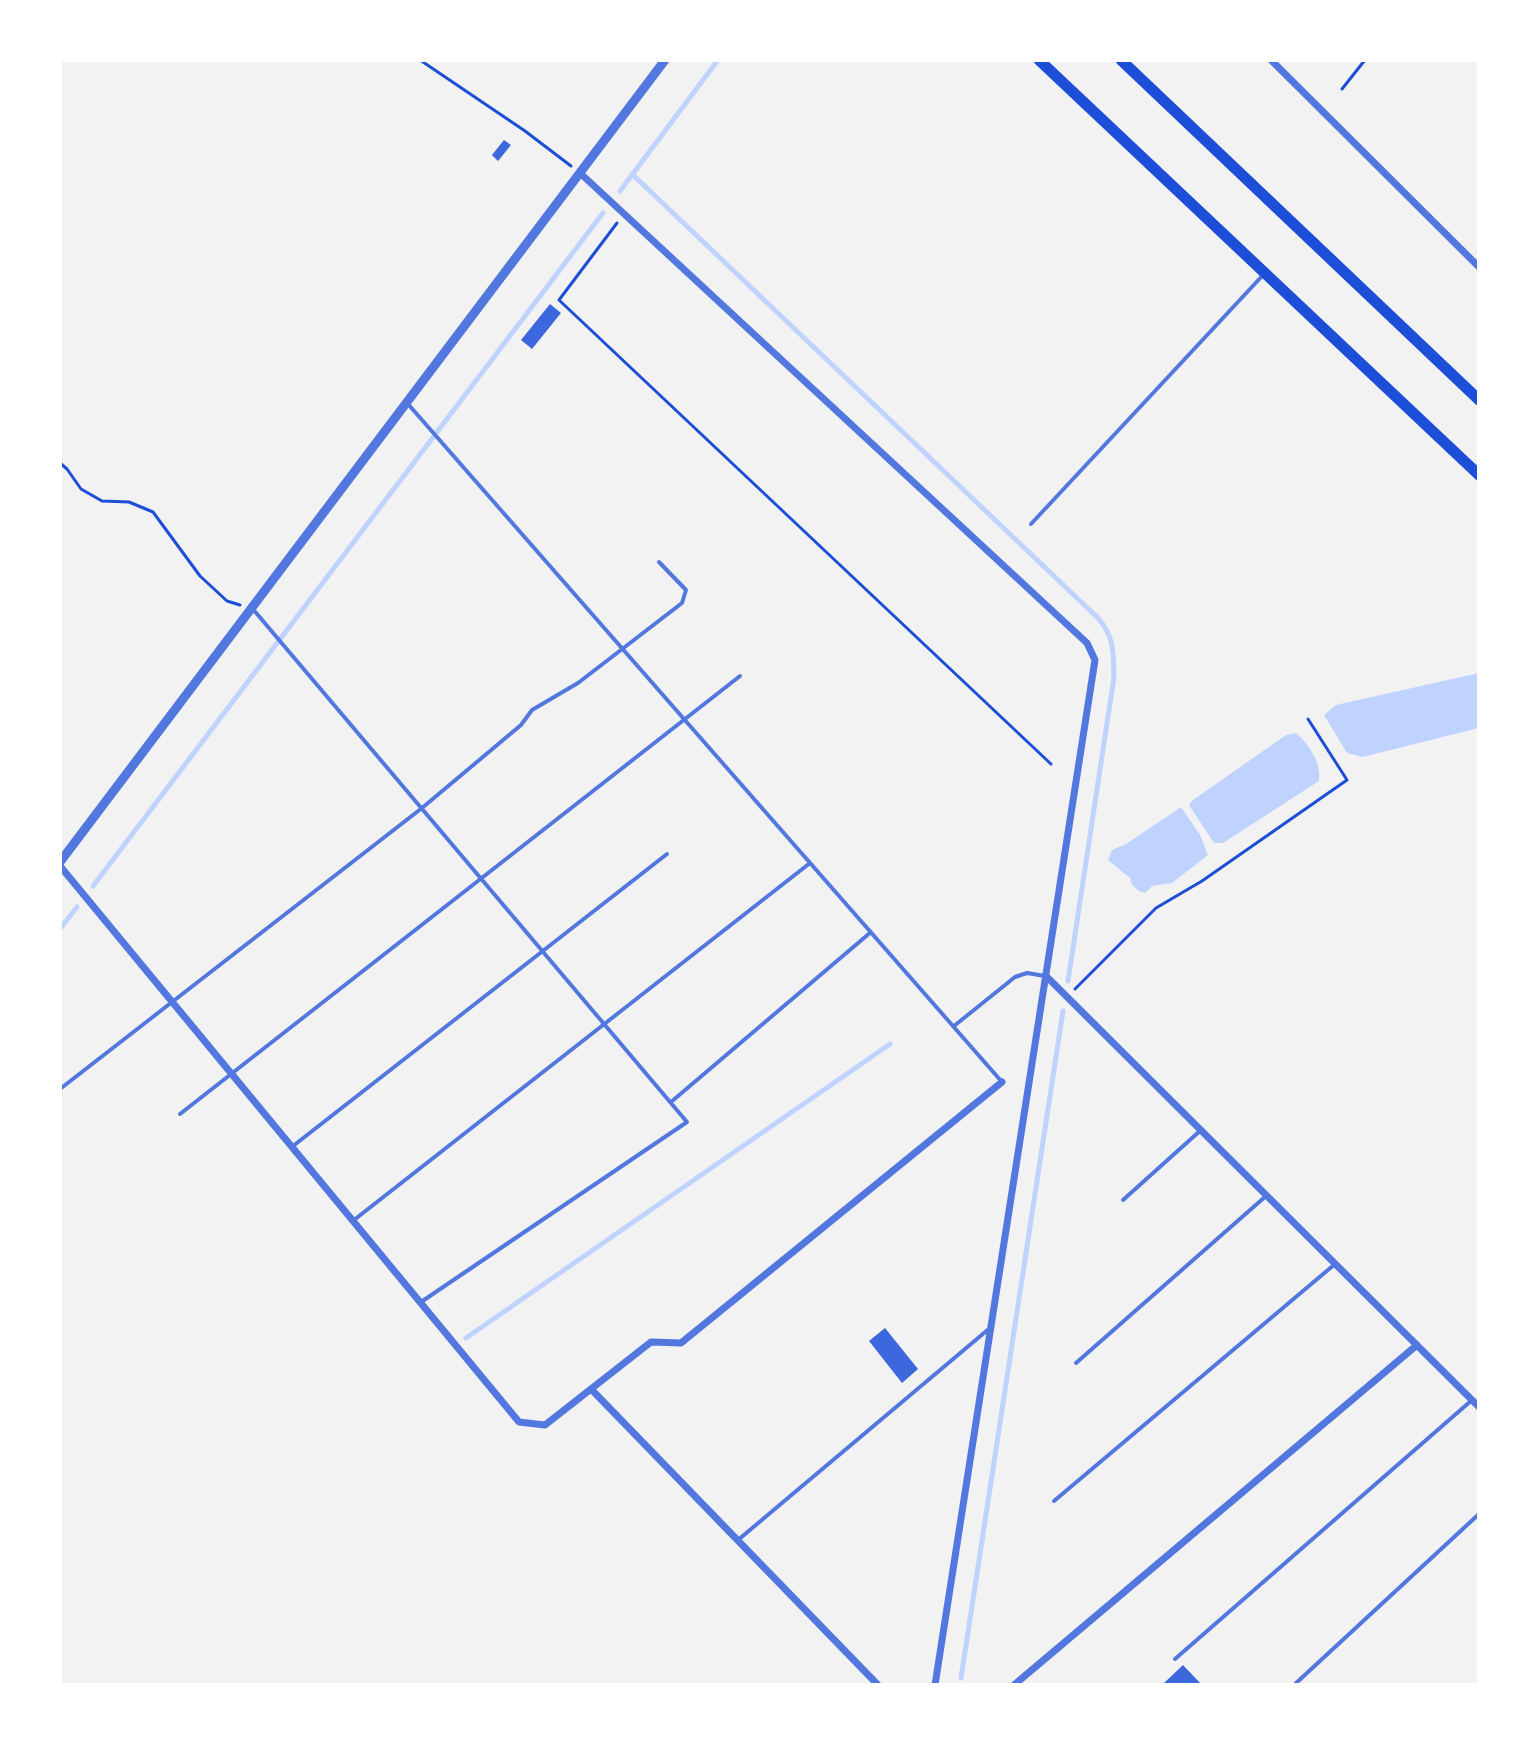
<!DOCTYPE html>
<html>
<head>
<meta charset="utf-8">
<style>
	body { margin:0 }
	#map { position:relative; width:1539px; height:1745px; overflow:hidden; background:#f2f2f2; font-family:Cabin,sans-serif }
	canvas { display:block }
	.frame { position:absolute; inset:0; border:62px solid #fff; pointer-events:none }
</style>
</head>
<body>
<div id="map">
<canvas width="1539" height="1745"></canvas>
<div class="frame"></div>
</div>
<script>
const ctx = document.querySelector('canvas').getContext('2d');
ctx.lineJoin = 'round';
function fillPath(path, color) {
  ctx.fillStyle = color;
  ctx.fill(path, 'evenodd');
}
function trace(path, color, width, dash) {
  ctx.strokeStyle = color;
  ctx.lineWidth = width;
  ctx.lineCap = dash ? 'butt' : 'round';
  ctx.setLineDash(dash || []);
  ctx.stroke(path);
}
const water = new Path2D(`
	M1479 673V728L1362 757 1347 753 1324 715 1336 705Z
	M1296 733C1309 744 1322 764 1319 781L1223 843H1214L1189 805 1193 800 1286 735Z
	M1181 807 1200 835 1208 855 1172 883 1152 886 1145 893 1139 891 1132 885 1130 878 1108 860 1112 850 1126 844Z`);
const stream = new Path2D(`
	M632 174 1098 618C1115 638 1113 652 1114 677L1068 981
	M620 191 718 60
	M93 886 603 213
	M60 929 77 907
	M466 1338 890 1044
	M961 1678 1063 1011`);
const building = new Path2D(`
	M504 140 511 145 498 161 492 155Z
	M550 304 561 313 532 349 521 340Z
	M885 1328 918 1369 902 1383 869 1341Z
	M1183 1665 1202 1685H1166L1164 1683Z`);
const path = new Path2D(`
	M420 60 525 131 571 166
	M1342 89 1365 60
	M617 223 559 300 1051 764
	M60 463 67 469 81 489 102 501 129 502 153 512 200 576 227 601 240 605
	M1075 989 1156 908 1202 881 1347 780 1308 719`);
const service = new Path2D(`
	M408 404 1002 1082
	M1031 524 1264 274
	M252 608 687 1122 421 1302
	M954 1026 1015 977 1027 973 1045 976
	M60 1089 422 808 521 725 532 710 578 683 682 603 686 590 659 562
	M671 1102 871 932
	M180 1114 740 676
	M293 1146 667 854
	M1123 1200 1201 1130
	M354 1220 810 863
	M1076 1363 1266 1196
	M1054 1501 1335 1264
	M738 1540 990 1328
	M1175 1659 1472 1400
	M1294 1685 1479 1514`);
const minor = new Path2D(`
	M1271 60 1479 267
	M580 173 1087 643 1095 660 935 1685
	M60 866 519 1422 545 1425 651 1342 681 1343 1002 1082
	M1046 976 1479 1407
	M591 1389 878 1685
	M1014 1685 1417 1345`);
const tertiary = new Path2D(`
	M60 862 665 60`);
const primary = new Path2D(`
	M1039 60 1479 475
	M1121 60 1479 400`);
fillPath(water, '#bfd3fe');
trace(stream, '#bfd3fe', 5);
fillPath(building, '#3d67dc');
trace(path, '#1d4ed8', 3);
trace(service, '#5277de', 4);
trace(minor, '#5277de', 7);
trace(tertiary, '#5277de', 9);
trace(primary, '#1d4ed8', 11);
</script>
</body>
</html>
